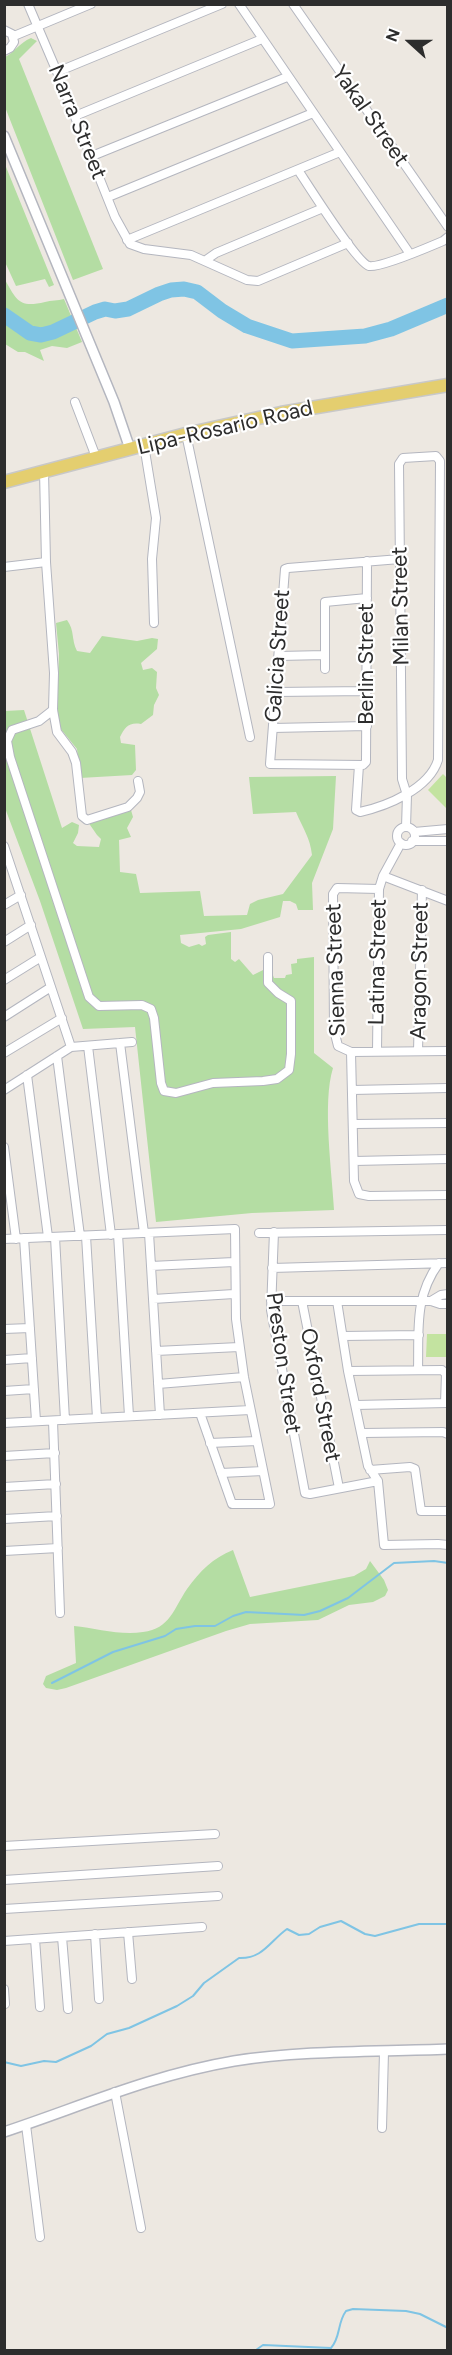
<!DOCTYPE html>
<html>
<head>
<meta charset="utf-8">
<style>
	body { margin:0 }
	#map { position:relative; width:452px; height:2355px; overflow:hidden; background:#ede8e1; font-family:Figtree,sans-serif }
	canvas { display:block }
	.frame { position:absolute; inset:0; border:6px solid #2d2d2d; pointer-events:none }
	.north { position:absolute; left:380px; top:12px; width:60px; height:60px; -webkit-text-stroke:4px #fff; paint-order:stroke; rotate:291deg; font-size:16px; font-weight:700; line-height:24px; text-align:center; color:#2d2d2d }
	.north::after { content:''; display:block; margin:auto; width:21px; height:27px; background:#2d2d2d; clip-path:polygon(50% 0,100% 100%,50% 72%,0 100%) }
</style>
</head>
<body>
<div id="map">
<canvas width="452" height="2355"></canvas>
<div class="frame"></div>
<div class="north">N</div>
</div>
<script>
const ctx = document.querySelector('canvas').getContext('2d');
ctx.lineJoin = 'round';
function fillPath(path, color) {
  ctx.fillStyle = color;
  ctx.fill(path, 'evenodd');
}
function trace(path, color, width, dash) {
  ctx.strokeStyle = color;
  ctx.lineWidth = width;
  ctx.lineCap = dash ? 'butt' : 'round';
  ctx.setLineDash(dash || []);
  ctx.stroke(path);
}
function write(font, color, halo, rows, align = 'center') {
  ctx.font = font + ' Figtree,sans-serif';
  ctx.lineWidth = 4.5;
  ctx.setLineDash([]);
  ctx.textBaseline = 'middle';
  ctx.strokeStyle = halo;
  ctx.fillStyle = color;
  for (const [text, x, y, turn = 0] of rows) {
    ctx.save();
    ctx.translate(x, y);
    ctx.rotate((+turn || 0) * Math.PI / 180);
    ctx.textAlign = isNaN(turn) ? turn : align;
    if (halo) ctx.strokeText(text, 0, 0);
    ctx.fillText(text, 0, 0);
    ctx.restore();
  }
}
const green = new Path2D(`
	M31 38 37 41 19 59 103 269 73 280 5 107V57C15 52 19 43 31 38Z
	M4 162 54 285 49 287 45 279 16 286 5 262Z
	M4 278C17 301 19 308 45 302 51 300 58 301 64 299L82 342 67 348 52 346 40 350 44 361 25 352H18L5 344Z
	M67 620C75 631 71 639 77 651L90 653 102 636 137 641 152 638 158 639 157 649 141 663 143 670 152 668 157 672 156 688 159 695 154 705 153 715 141 724C129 722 125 727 120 737L121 743 135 745 136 770 132 775 80 778 77 749 60 728 57 711 59 654 56 623Z
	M24 710 62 828 72 822 79 825 78 833 73 843 77 846 99 847 101 839 97 835 88 822 131 810 133 817 127 828 131 837 119 840 120 872 136 874 140 893 200 891 204 916 247 915 250 904 258 900 283 894 312 855C310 837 303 829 296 812L253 814 249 777 336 776 333 829 312 883 313 910H298L296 904 290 901H283L280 917 241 929 180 935 181 943 189 947 199 944 202 946 206 944 205 937 208 935 231 932V959L235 962 239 959 253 975 265 969 271 970 274 978H285L286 975 292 974 291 964 297 963V959L314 957V1053L333 1068C322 1103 332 1172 334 1210L252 1213 156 1222 135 1027 83 1029 40 901 5 808V711Z
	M233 1550 250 1597 354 1576 366 1569 370 1561 384 1580 388 1590 385 1596 373 1602 349 1605 318 1620 250 1624 226 1631 66 1688 57 1690 46 1688 43 1684 46 1676 76 1663 74 1626C96 1628 121 1636 143 1632 170 1629 174 1608 187 1589 200 1571 213 1558 233 1550Z`);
const pitch = new Path2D(`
	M443 774 447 778V809L428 790Z
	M427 1334H447V1357H426Z`);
const stream = new Path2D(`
	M52 1683 113 1652 165 1636 176 1629 195 1626H215L233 1616 246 1612 304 1615 320 1611 348 1598 394 1563 434 1561 448 1563
	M4 2062 21 2066 44 2061 56 2062 91 2046 107 2034 129 2028 177 2006 193 1996 204 1983 239 1958C263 1959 270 1941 287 1929L299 1935 309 1934 320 1927 341 1921 365 1934 375 1936 419 1924H448
	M256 2350 263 2345 331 2348C341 2337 337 2323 346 2311L353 2309 406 2311 420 2314 448 2328`);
const river = new Path2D(`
	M4 315 30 333 41 335 53 332 95 312 105 309 115 311 128 309 159 294 171 290 184 289 197 292 222 311 247 326 292 341 365 336 391 329 448 305`);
const minor = new Path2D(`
	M28 4 57 72 115 217 130 244 144 249 191 255 247 280 258 281 348 243
	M239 4 410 254
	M293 4 448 227
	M4 30 12 34 14 42 10 48 4 51
	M14 36 91 4
	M57 72 222 4
	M75 116 262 39
	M92 156 287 77
	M298 170C308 185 357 263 369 266 381 268 431 246 443 241L448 237
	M108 197 313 113
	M127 240 340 152
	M206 260 216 253 323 208
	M75 402 96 457
	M186 434 250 737
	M144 445 156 518 152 559 154 623
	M44 471 46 562 54 673 53 710 57 732 72 752 76 763 82 816 87 820 128 807 137 798 140 792 138 781
	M367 561 366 762 363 765 270 764 285 569 288 568 400 559
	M4 567 46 562
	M279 656 325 655
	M325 669V602L367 598
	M275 692 367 691
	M53 710 39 721 12 730 7 741 10 757 89 997 99 1006 142 1005 151 1009 154 1018 161 1083 164 1091 176 1093 213 1083 263 1081 277 1079 289 1070 291 1054V1001L278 993 268 983V957
	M273 728 367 726
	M359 765 356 810 360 812C387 806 429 789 438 760L440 461 436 456 403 458 399 464 402 779 407 795 406 827
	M397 836a9 9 0 1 1 18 0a9 9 0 1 1-18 0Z
	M414 832 448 829
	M412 841H448
	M4 846 71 1047
	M383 876 448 901
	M379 889 337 888 333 894 334 1030 338 1046 351 1052 448 1051
	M4 905 21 895
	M4 942 31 925
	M4 980 41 957
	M4 1017 51 987
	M120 1043 144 1233
	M88 1046 111 1235
	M377 1051 379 889 383 876 401 843
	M418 1051 422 890
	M351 1052 354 1181 359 1194 369 1196 448 1195
	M4 1053 62 1018
	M57 1056 80 1236
	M27 1075 48 1237
	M4 1090 71 1047 132 1042
	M352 1090 448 1088
	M354 1124 448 1123
	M4 1147 16 1239
	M354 1161 448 1159
	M274 1232 271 1310 305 1493 310 1494 378 1481
	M149 1233 160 1415
	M259 1233 448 1230
	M118 1234 129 1416
	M86 1236 97 1418
	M55 1237 65 1420
	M24 1238 36 1421
	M4 1239 235 1229 236 1319 244 1377 270 1504H232L200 1413
	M151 1266 234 1262
	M272 1268 448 1263
	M153 1299 234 1294
	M271 1301H431L440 1304H448
	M302 1301 339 1488
	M337 1301 348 1371 368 1466 378 1481 384 1545 438 1544 448 1545
	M431 1301 441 1295 448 1294
	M4 1329 30 1328
	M343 1336 419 1335
	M156 1351 239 1347
	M4 1360 32 1358
	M418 1370C419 1330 414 1297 439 1263
	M348 1371 442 1370 446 1374 445 1403
	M158 1384 244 1377
	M4 1391 34 1389
	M356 1405 447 1403
	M53 1421 60 1613
	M4 1423 250 1410
	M363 1433 443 1432 448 1434
	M210 1443 257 1441
	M4 1456 55 1453
	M370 1470 410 1467 415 1469 421 1511H448
	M221 1473 263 1471
	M4 1487 56 1484
	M4 1519 57 1516
	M4 1551 58 1548
	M4 1846 215 1834
	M4 1880 218 1866
	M4 1909 218 1896
	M128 1932 132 1979
	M95 1934 99 1999
	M62 1937 68 2009
	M35 1939 40 2007
	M4 1941 202 1927
	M4 1989 5 2004
	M115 2092 141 2228
	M26 2125 40 2237
	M382 2128 384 2052`);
const tertiary = new Path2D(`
	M4 136 114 402 130 449
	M4 2132C82 2106 152 2075 234 2061 304 2050 377 2052 448 2049`);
const primary = new Path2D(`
	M4 482 186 434 281 413 448 385`);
const streetNames = [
	["Yakal Street",370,116,55],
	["Narra Street",77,122,68],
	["Lipa-Rosario Road",225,428,-13],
	["Milan Street",401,606,-91],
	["Galicia Street",278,656,-86],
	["Berlin Street",367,664,-90],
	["Latina Street",378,962,-89],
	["Sienna Street",336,970,-92],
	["Aragon Street",420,971,-89],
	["Preston Street",283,1363,82],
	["Oxford Street",320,1395,79]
];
fillPath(green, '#b4dda3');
fillPath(pitch, '#c3e3a0');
trace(stream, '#7fc4e4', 2);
trace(river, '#7fc4e4', 15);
trace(minor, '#b4b6bf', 10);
trace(tertiary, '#b4b6bf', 12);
trace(primary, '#c8c8c8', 15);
trace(minor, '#fff', 8);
trace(tertiary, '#fff', 9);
trace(primary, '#e4ce6f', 12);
write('22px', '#2d2d2d', '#fff', streetNames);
</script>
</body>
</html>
